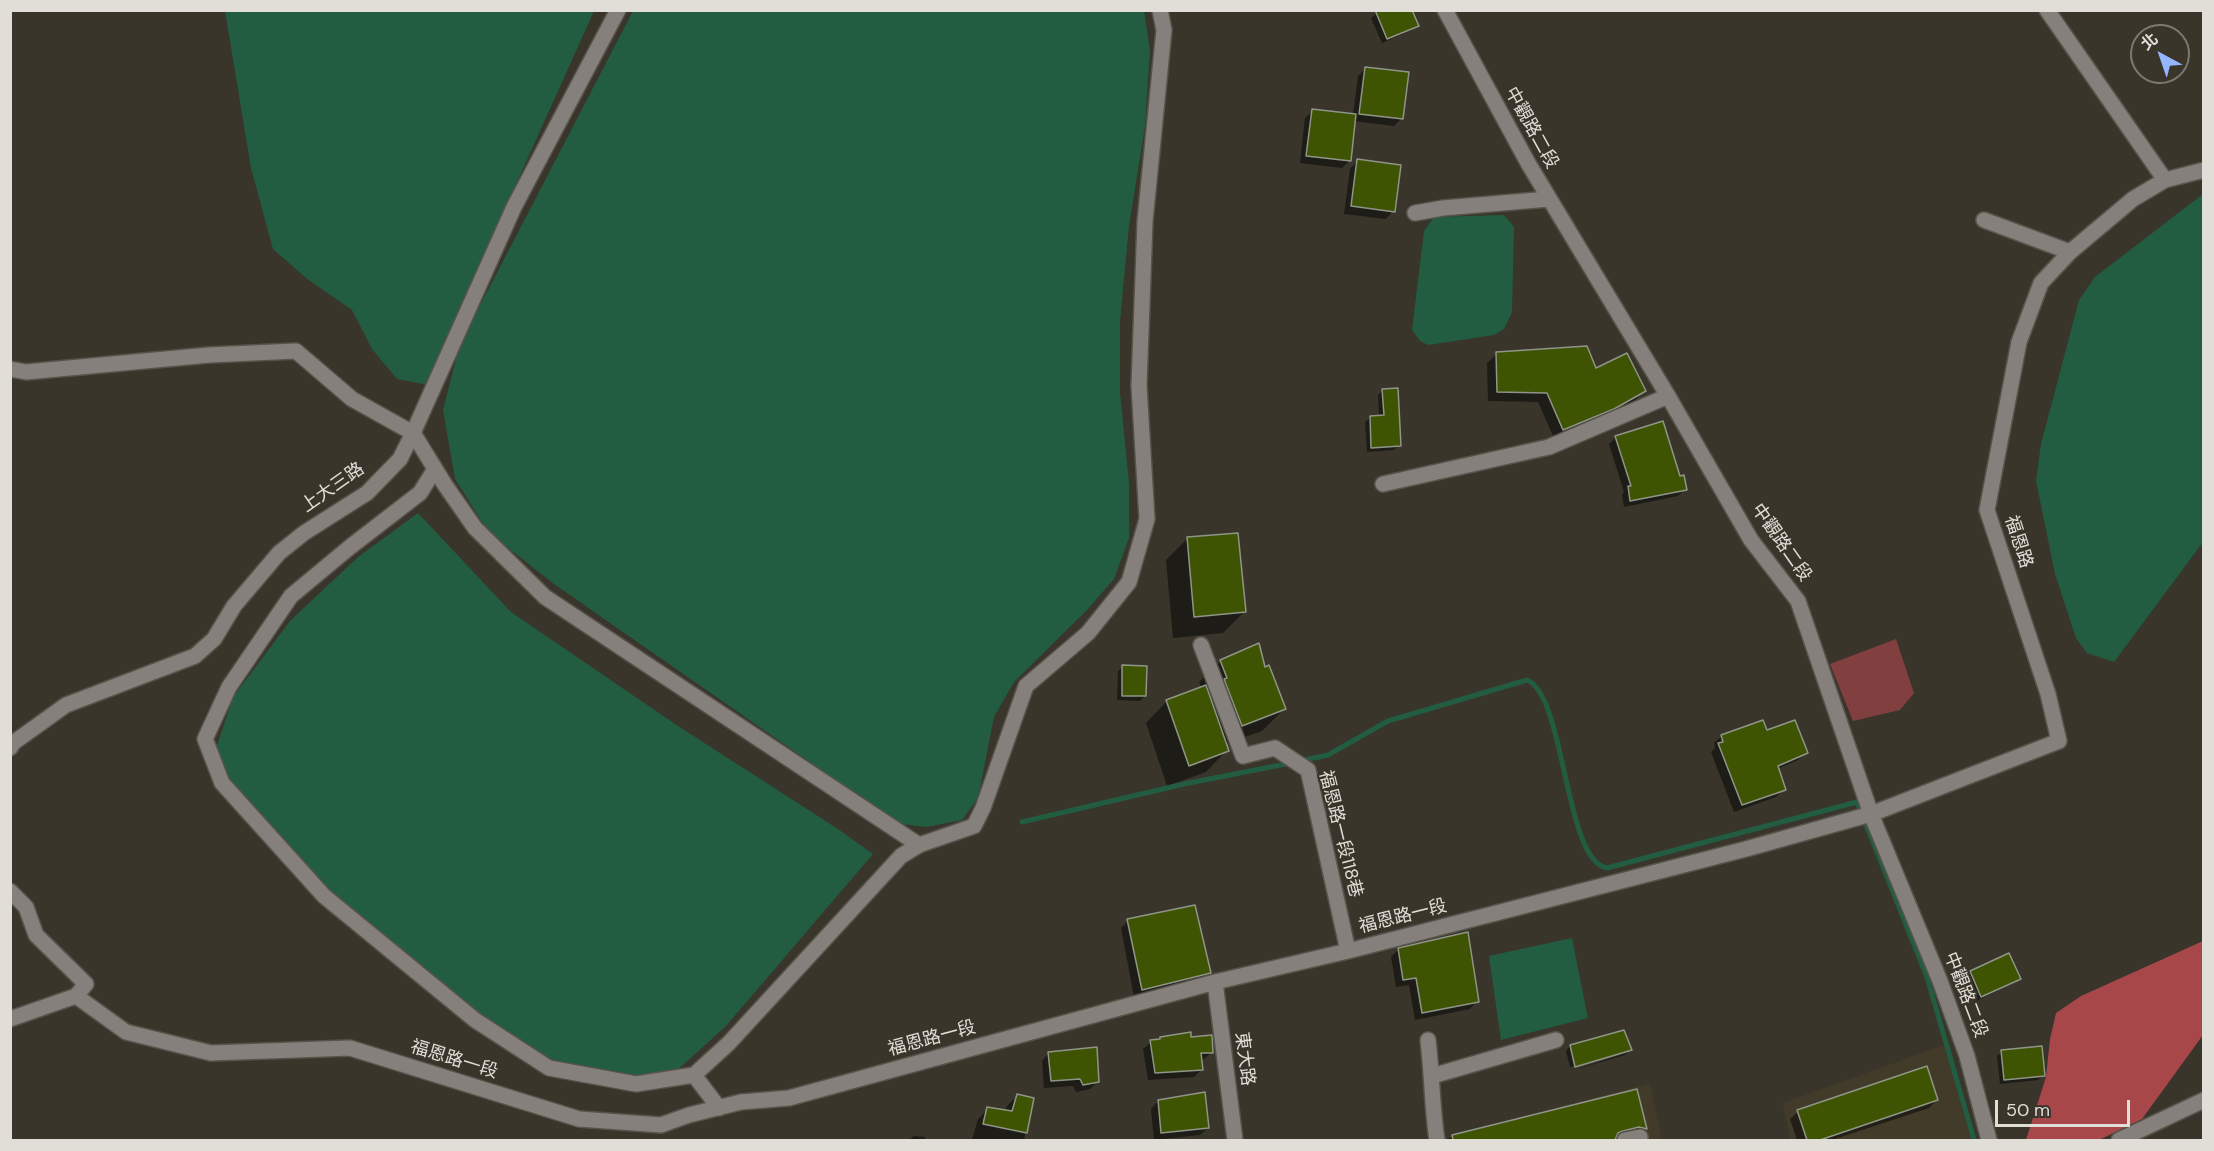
<!DOCTYPE html>
<html>
<head>
<meta charset="utf-8">
<style>
	body { margin:0 }
	#map { position:relative; width:2214px; height:1151px; overflow:hidden; background:#39352b; font-family:"DM Sans","Noto Sans TC",sans-serif }
	canvas { display:block }
	.frame { position:absolute; inset:0; border:12px solid #e0ded7; pointer-events:none }
	.north { position:absolute; left:2130px; top:24px; width:60px; height:60px; box-sizing:border-box; background:#39352b; border:2px solid #7c7970; border-radius:50%; rotate:320deg; font-size:16px; font-weight:700; line-height:24px; text-align:center; color:#e0ded7 }
	.north::after { content:''; display:block; margin:auto; width:21px; height:27px; background:#95b6fd; clip-path:polygon(50% 0,100% 100%,50% 72%,0 100%) }
	.scale { position:absolute; left:1995px; top:1100px; width:135px; height:27px; box-sizing:border-box; border:3px solid #e0ded7; border-top:0; padding-left:8px; font-size:18px; line-height:21px; white-space:nowrap; color:#e0ded7; -webkit-text-stroke:4px #39352b; paint-order:stroke }
</style>
</head>
<body>
<div id="map">
<canvas width="2214" height="1151"></canvas>
<div class="frame"></div>
<div class="north">北</div>
<div class="scale">50 m</div>
</div>
<script>
const ctx = document.querySelector('canvas').getContext('2d');
ctx.lineJoin = 'round';
function fillPath(path, color) {
  ctx.fillStyle = color;
  ctx.fill(path, 'evenodd');
}
function trace(path, color, width, dash) {
  ctx.strokeStyle = color;
  ctx.lineWidth = width;
  ctx.lineCap = dash ? 'butt' : 'round';
  ctx.setLineDash(dash || []);
  ctx.stroke(path);
}
function write(font, color, halo, rows, align = 'center') {
  ctx.font = font + ' "DM Sans","Noto Sans TC",sans-serif';
  ctx.lineWidth = 4.5;
  ctx.setLineDash([]);
  ctx.textBaseline = 'middle';
  ctx.strokeStyle = halo;
  ctx.fillStyle = color;
  for (const [text, x, y, turn = 0] of rows) {
    ctx.save();
    ctx.translate(x, y);
    ctx.rotate((+turn || 0) * Math.PI / 180);
    ctx.textAlign = isNaN(turn) ? turn : align;
    if (halo) ctx.strokeText(text, 0, 0);
    ctx.fillText(text, 0, 0);
    ctx.restore();
  }
}
const built = new Path2D(`
	M1944 1045 1971 1140H1790L1783 1103Z
	M1650 1083 1662 1140H1443V1138Z`);
const green = new Path2D(`
	M1896 639 1914 693 1900 710 1853 721 1830 664Z`);
const forest = new Path2D(`
	M2203 941V1035L2142 1119 2099 1140H2026L2046 1077 2050 1039 2056 1013 2081 996Z`);
const water = new Path2D(`
	M225 11H594L450 331 429 385 397 379 372 349 352 310 306 278 273 249 251 168Z
	M633 11H1144L1150 50 1145 126 1129 226 1120 321V392L1129 483V538L1114 579 1087 610 1014 682 994 717 978 798 962 820 927 827 899 824 554 584 489 533 455 479 443 410 460 344Z
	M2203 194V542L2114 662 2087 653 2076 638 2055 574 2036 481 2041 444 2079 300 2095 277Z
	M1504 215 1514 227 1512 312 1504 329 1494 335 1428 345 1420 341 1412 330 1424 231 1434 217Z
	M418 513 511 612 678 726 838 829 873 854 726 1026 674 1073 629 1090 564 1071 504 1042 347 915 234 800 214 755 233 697 290 621 358 557Z
	M1572 938 1588 1018 1501 1040 1489 956Z`);
const shadow = new Path2D(`
	M1381 10 1417 25 1412 30 1382 43 1371 18Z
	M1366 68 1402 118 1394 126 1354 121 1349 161 1342 168 1300 163 1305 118 1313 111 1353 115 1358 76Z
	M1357 161 1393 211 1386 219 1344 214 1350 169Z
	M1497 354 1596 370 1644 391 1635 400 1554 438 1538 402 1488 401 1487 363Z
	M1383 390 1399 445 1394 450 1367 452 1365 422 1370 418 1379 417 1378 395Z
	M1616 437 1679 478 1685 489 1678 496 1624 507 1622 495 1624 492 1609 444Z
	M1188 538 1245 611 1223 633 1173 638 1166 560Z
	M1221 661 1264 669 1284 709 1262 731 1225 744 1227 750 1206 772 1167 786 1146 723 1167 701 1202 689 1199 682Z
	M1123 667 1145 696 1140 701 1117 700 1118 671Z
	M1722 736 1806 752 1798 760 1777 769 1784 789 1776 797 1734 812 1711 752 1715 748 1714 743Z
	M1128 921 1209 973 1201 980 1134 997 1121 928Z
	M1398 950 1477 1001 1470 1009 1415 1020 1409 985 1396 987 1391 957Z
	M2008 955 2019 978 2014 983 1976 1001 1966 977 1970 973Z
	M1161 1038 1190 1039 1212 1052 1204 1059 1201 1060 1202 1069 1194 1077 1148 1080 1143 1049 1151 1042 1158 1041Z
	M1570 1046 1630 1050 1625 1055 1571 1071 1626 1053V1050L1570 1067 1566 1051Z
	M2002 1052 2043 1076 2038 1080 2000 1084 1997 1056Z
	M1049 1053 1098 1081 1090 1089 1076 1092 1073 1086 1044 1088 1042 1061Z
	M1636 1090 1645 1129 1638 1136 1630 1134 1615 1137 1614 1140H1445L1448 1138Z
	M1017 1096 1032 1099 1024 1140H972L978 1119 988 1109 1005 1112 1007 1106Z
	M1937 1100 1929 1108 1832 1140H1797L1790 1119 1798 1112Z
	M1158 1101 1208 1128 1200 1135 1154 1140 1151 1109Z
	M914 1136 925 1137V1140H909Z`);
const stream = new Path2D(`
	M1300 761 1328 755 1388 721 1527 680C1566 696 1564 861 1607 868L1857 802 1927 977 1974 1140
	M1022 822 1184 784 1291 763`);
const building = new Path2D(`
	M1375 10H1412L1419 26 1387 39Z
	M1365 67 1409 72 1403 119 1359 114Z
	M1312 109 1356 114 1351 161 1306 156Z
	M1357 159 1401 165 1395 212 1351 206Z
	M1587 346 1596 368 1627 353 1646 391 1614 409 1563 430 1547 393 1497 392 1496 352Z
	M1398 388 1401 446 1371 448 1370 416 1384 415 1382 389Z
	M1663 421 1680 476 1684 475 1687 490 1630 501 1628 486H1631L1615 436Z
	M1238 533 1246 612 1194 617 1187 537Z
	M1259 643 1265 667 1269 665 1286 709 1242 726 1224 679 1227 678 1220 660Z
	M1122 665 1147 666 1146 696H1122Z
	M1206 685 1229 751 1189 766 1166 700Z
	M1763 720 1767 730 1795 720 1808 753 1778 766 1786 790 1742 805 1718 743 1723 742 1721 735Z
	M1195 905 1211 973 1142 990 1127 919Z
	M1468 932 1479 1002 1422 1013 1416 978 1403 980 1398 948Z
	M2009 953 2021 979 1981 997 1970 971Z
	M1624 1030 1632 1050 1575 1067 1570 1045Z
	M1191 1032V1037L1212 1035 1213 1053H1201L1203 1070 1155 1073 1150 1040 1160 1039V1037Z
	M2042 1046 2045 1076 2004 1080 2001 1050Z
	M1097 1047 1099 1082 1083 1085 1080 1079 1051 1081 1048 1052Z
	M1927 1066 1938 1100 1820 1140H1807L1797 1110Z
	M1637 1089 1647 1129 1639 1127 1623 1131 1618 1133 1615 1140H1453L1452 1135Z
	M1205 1092 1209 1128 1161 1133 1158 1100Z
	M1017 1094 1034 1098 1027 1133 983 1124 987 1107 1012 1111Z`);
const minor = new Path2D(`
	M618 10 514 207 413 433 445 485 475 528 545 597 919 845
	M1445 10 1528 163 1668 396 1751 540 1798 601 1871 814 1940 981 1967 1056 1989 1140
	M2047 10 2165 180
	M1415 213 1443 208 1549 199
	M1984 220 2070 252
	M10 369 26 372 209 355 296 351 352 399 413 433 400 459 367 493 304 533 279 553 234 606 214 639 195 656 66 705 13 743 10 748
	M435 469 420 493 350 547 291 596 229 687 205 739 222 783 324 896 475 1020 549 1068 636 1084 694 1075 729 1043 901 856 919 845 974 826 983 808 1026 686 1088 633 1129 582 1147 519 1139 386 1145 221 1164 30 1160 10
	M1383 484 1549 447 1668 396
	M1201 645 1243 756 1275 748 1308 770 1348 951
	M10 891 26 907 36 935 86 984 76 996
	M1215 982 1235 1140
	M10 1019 76 996 126 1032 211 1053 350 1048 579 1119 661 1125 689 1115 741 1102 789 1098 1215 982 1348 951 1746 849 1871 814 2059 741 2048 694 1987 510 2019 342 2041 283 2070 252 2133 199 2165 180 2204 170
	M1428 1040C1432 1074 1432 1107 1437 1140
	M694 1075 719 1108
	M1432 1076 1556 1040
	M1625 1140 1640 1137
	M2119 1140 2204 1100`);
const streetNames = [
	["中觀路二段",1531,128,61],
	["上大三路",333,488,-35],
	["福恩路",2018,542,72],
	["中觀路二段",1781,543,55],
	["福恩路一段118巷",1340,834,76],
	["福恩路一段",1403,917,-14],
	["中觀路二段",1965,995,69],
	["福恩路一段",932,1039,-15],
	["東大路",1244,1059,83],
	["福恩路一段",454,1060,17]
];
fillPath(built, '#423b2a');
fillPath(green, '#823f3f');
fillPath(forest, '#a8474a');
fillPath(water, '#225d41');
fillPath(shadow, '#0007');
trace(stream, '#225d41', 5);
fillPath(building, '#3e5403');
trace(building, '#8f9588', 1.5);
trace(minor, '#57534a', 18);
trace(minor, '#86807c', 15);
write('18px', '#e0ded7', '#39352b', streetNames);
</script>
</body>
</html>
